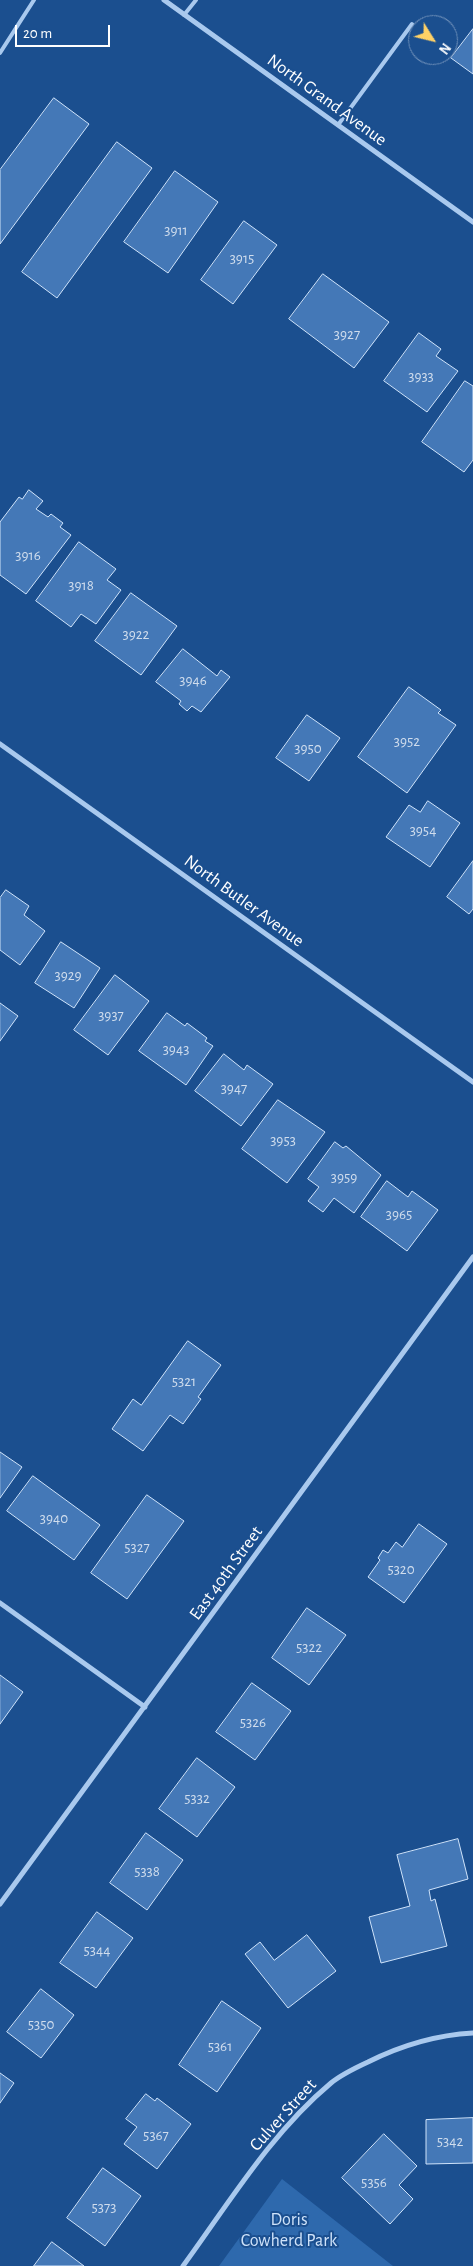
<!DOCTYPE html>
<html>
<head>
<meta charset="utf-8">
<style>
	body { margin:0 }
	#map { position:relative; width:473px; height:2266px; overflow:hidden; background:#1b4f8f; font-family:"Alegreya Sans",sans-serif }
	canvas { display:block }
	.north { position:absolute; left:408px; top:15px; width:50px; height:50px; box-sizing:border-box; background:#1b4f8f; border:1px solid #7695bc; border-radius:50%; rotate:126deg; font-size:14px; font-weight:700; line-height:20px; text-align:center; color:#fff }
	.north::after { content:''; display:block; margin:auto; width:18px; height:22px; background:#ffd166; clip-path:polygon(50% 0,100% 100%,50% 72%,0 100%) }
	.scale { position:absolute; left:15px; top:25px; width:95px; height:22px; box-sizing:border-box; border:2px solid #fff; border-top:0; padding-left:6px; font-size:15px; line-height:18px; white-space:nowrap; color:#fff; -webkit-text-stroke:4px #1b4f8f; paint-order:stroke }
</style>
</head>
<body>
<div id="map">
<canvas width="473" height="2266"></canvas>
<div class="north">N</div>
<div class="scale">20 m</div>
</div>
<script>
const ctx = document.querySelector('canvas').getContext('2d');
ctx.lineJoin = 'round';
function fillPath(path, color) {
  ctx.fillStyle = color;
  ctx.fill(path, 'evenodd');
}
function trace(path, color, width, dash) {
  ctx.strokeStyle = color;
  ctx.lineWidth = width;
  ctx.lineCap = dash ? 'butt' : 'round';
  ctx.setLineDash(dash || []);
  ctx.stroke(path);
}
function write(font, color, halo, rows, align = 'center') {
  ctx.font = font + ' "Alegreya Sans",sans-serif';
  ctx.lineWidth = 4;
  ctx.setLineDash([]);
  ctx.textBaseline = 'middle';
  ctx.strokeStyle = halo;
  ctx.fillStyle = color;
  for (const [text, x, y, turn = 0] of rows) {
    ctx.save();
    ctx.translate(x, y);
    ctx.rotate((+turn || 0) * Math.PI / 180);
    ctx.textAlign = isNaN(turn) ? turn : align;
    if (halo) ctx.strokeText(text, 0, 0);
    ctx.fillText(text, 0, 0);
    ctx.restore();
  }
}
const green = new Path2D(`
	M282 2179 393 2266H219Z`);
const building = new Path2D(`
	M473 29V74L451 58Z
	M54 98 89 124 0 244V170Z
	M117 142 152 168 57 298 22 272Z
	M175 171 218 202 168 273 124 242Z
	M244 221 277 245 233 304 201 280Z
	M323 274 389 322 354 368 289 319Z
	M419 333 441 349 436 356 458 371 427 412 384 381Z
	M465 381 473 386V460L464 472 422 442Z
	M29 490 43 501 36 509 48 517 51 514 63 523 60 527 71 535 26 594 0 575V522L19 497 22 499Z
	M79 542 116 569 107 580 121 590 96 624 81 614 71 627 36 601Z
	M131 593 177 626 141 675 95 641Z
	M183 649 217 676 221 670 230 677 201 712 192 706 187 711 179 704 181 701 156 682Z
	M409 687 441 710 438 713 456 725 407 793 358 757Z
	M307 715 340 738 309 781 276 758Z
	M428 801 460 823 430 867 386 837 409 805 420 812Z
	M473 861V909L469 914 447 897Z
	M6 890 29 906 24 915 45 931 20 965 0 950V898Z
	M61 942 100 968 74 1008 35 983Z
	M115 975 149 1001 108 1055 74 1030Z
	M0 1003 18 1016 0 1041Z
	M167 1013 185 1026 187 1023 207 1038 205 1041 213 1046 186 1085 139 1051Z
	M224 1054 244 1070 247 1065 273 1084 241 1126 195 1091Z
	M278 1100 325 1132 287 1183 242 1149Z
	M335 1142 343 1148 346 1146 381 1175 354 1213 334 1198 323 1212 308 1201 319 1187 308 1179Z
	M387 1181 408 1197 412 1191 438 1210 407 1251 361 1217Z
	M188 1341 221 1365 198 1397 201 1399 183 1424 170 1415 143 1451 112 1429 133 1399 141 1405Z
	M0 1452 22 1467 0 1498Z
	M33 1476 100 1525 74 1560 7 1511Z
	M147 1495 184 1521 127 1599 91 1573Z
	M419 1524 447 1544 404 1603 368 1577 380 1560 378 1558 383 1550 388 1553 396 1542 402 1547Z
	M307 1608 346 1635 309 1685 272 1658Z
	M0 1675 23 1692 0 1724Z
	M252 1683 291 1711 255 1760 216 1732Z
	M197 1758 235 1787 197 1837 159 1809Z
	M146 1833 183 1860 147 1910 110 1883Z
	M458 1839 468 1879 429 1890 431 1901 435 1899 447 1946 381 1963 369 1917 410 1906 397 1855Z
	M97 1912 133 1938 96 1988 60 1963Z
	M307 1935 336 1971 288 2008 245 1954 260 1942 274 1960Z
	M41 1989 74 2015 41 2058 7 2032Z
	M222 2001 261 2028 217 2092 179 2065Z
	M0 2073 14 2083 0 2103Z
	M146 2094 155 2101 157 2098 191 2124 157 2169 124 2144 137 2127 126 2119Z
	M473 2118V2163L426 2164V2120Z
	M384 2134 417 2166 399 2185 413 2199 390 2224 342 2178Z
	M103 2168 141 2196 105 2246 67 2218Z
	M52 2242 84 2266H34Z`);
const service = new Path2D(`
	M184 15 196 0
	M0 53 34 0
	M338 125 412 24`);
const minor = new Path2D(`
	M164 0 473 222
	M0 744 473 1082
	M0 1603 145 1707
	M0 1904 473 1257
	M183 2266C229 2203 271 2133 331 2083 342 2074 355 2068 368 2062 400 2046 436 2035 473 2033`);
const numberNames = [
	["3911",176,230],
	["3915",242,258],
	["3927",347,334],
	["3933",421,376],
	["3916",28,555],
	["3918",81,585],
	["3922",136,634],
	["3946",193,680],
	["3952",407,741],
	["3950",308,748],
	["3954",423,830],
	["3929",68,975],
	["3937",111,1015],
	["3943",176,1049],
	["3947",234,1088],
	["3953",283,1140],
	["3959",344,1177],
	["3965",399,1214],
	["5321",184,1381],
	["3940",54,1518],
	["5327",137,1547],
	["5320",401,1569],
	["5322",309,1647],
	["5326",253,1722],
	["5332",197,1798],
	["5338",147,1871],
	["5344",97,1950],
	["5350",41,2024],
	["5361",220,2046],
	["5367",156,2135],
	["5342",450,2141],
	["5356",374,2182],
	["5373",104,2207]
];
const streetNames = [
	["North Grand Avenue",327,100,36],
	["North Butler Avenue",244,901,36],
	["East 40th Street",226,1573,-54],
	["Culver Street",283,2115,-48]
];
const parkNames = [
	["Doris",289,2220],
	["Cowherd Park",289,2241]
];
fillPath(green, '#2e69ad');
fillPath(building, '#4478b7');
trace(building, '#cfe3fa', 1);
trace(service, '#a9c9ee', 4);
trace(minor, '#a9c9ee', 5);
write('15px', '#d0dded', null, numberNames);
write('18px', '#fff', '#1b4f8f', streetNames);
write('18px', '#cfe3fa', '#1b4f8f', parkNames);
</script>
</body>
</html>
